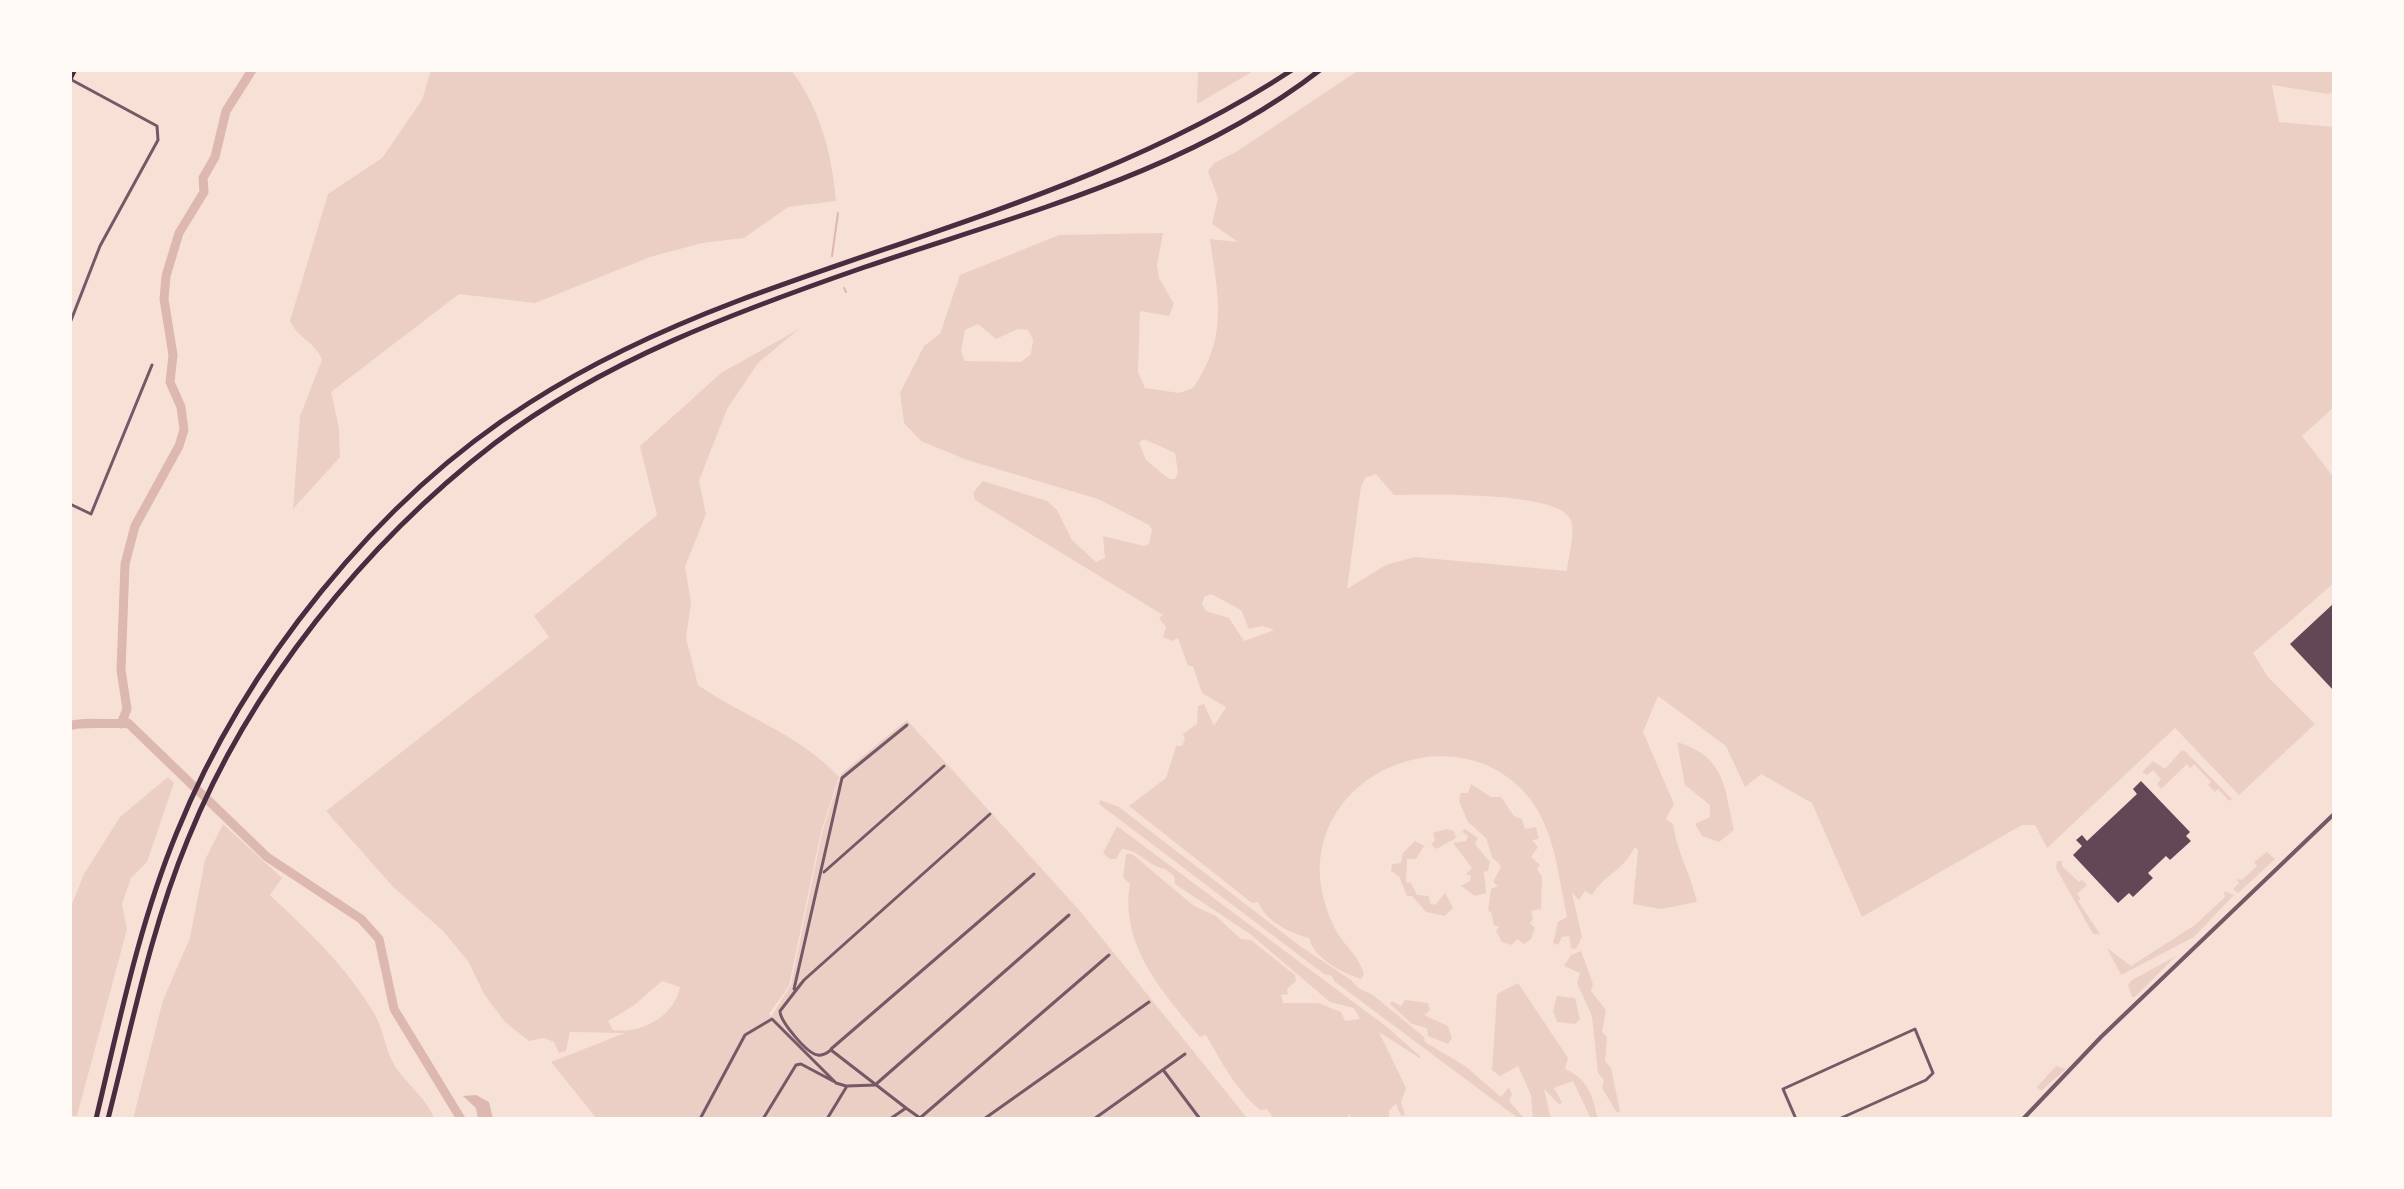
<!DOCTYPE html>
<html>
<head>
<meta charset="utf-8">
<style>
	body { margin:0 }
	#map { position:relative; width:2404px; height:1189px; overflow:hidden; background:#f7e1d7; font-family:Manrope,sans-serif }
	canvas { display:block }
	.frame { position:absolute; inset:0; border:72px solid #fffaf5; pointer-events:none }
</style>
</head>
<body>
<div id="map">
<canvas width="2404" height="1189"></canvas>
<div class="frame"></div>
</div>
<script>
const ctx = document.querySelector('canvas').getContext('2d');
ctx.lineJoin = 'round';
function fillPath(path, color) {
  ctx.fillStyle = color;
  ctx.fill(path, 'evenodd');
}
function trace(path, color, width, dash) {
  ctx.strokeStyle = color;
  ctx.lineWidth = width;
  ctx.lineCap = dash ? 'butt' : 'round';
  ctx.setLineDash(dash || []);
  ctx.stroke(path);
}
const green = new Path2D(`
	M431 70H791C820 108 832 153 836 201L788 207 744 238 702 243 650 257 535 303 459 294 331 392 339 428 340 457 293 509 300 416 322 360C317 343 297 338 290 321L328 194 382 158 422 100Z
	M1198 70H1255L1197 104Z
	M1359 70H2334V92L2328 94 2272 85 2279 122 2334 127V407L2302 436 2334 478V583L2253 653 2268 677 2315 724 2239 795 2175 728 2047 848 2035 825H2022L1862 917 1812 803 1761 774 1745 787 1726 746 1658 696 1643 732 1674 804 1666 819 1673 824C1677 852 1691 875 1697 902L1661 909 1633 904 1638 850 1635 847C1621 873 1606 873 1592 895L1585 891 1579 900 1572 893 1582 937 1576 949 1571 948 1569 936 1562 937 1558 945 1553 943 1558 922 1567 917C1558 875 1555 827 1525 793 1455 715 1314 770 1320 877 1321 895 1329 919 1338 934 1348 949 1359 957 1364 974L1361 979C1343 973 1314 959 1309 938 1289 933 1266 921 1258 902L1252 903 1129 806 1166 778 1176 746H1182L1185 739 1183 734 1197 724 1198 706 1204 704 1214 726 1226 707 1202 693 1193 666H1188L1178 638 1173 641 1163 637 1166 627 1159 618 1163 615 975 500 973 493 983 481 1047 501 1057 510 1072 540 1096 562 1105 558 1103 536 1144 546 1149 544 1152 530 1149 525 1098 499 967 460 921 441 904 423 900 393 924 346 940 334 960 275 1059 235 1163 233 1157 265 1159 278 1174 304 1169 316 1140 311 1138 372 1145 388 1179 393 1193 388C1229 336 1218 297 1210 239L1238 242 1212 224 1218 198 1208 171 1214 163 1236 152ZM978 324 996 339 1018 329 1028 330 1033 340 1031 354 1021 362 965 361 961 351 965 330ZM1144 439 1175 453 1178 473 1175 479H1169L1146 460 1139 443ZM1376 474 1394 495C1426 495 1551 491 1569 517 1577 528 1568 557 1567 571L1415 557 1386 565 1347 589 1361 487 1365 478ZM1211 594 1241 610 1249 629 1262 626 1274 630 1244 641 1229 618 1206 611 1202 604 1204 597Z
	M799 329 758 363 727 409 699 481 706 514 685 567 691 602 686 638 698 685C744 717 801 735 839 777L821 832 789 986 769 1014 774 1018 772 1015 791 985 822 833 841 774 907 720 1080 911 1248 1119H597L551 1062 625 1033 570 1032 566 1051 559 1053 554 1042 544 1038 529 1041 505 1022 484 994 468 961 443 931 393 887 326 811 549 637 534 616 657 515 640 446 721 373ZM662 981 680 987C674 1017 641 1034 613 1030L608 1021 633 1006Z
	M1677 742C1726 757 1724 787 1734 830L1719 842 1702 836 1695 824 1710 817V805L1685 785Z
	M2182 750 2186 752 2232 799 2229 801 2218 789 2215 792 2208 785 2211 782 2194 764 2190 768 2187 764 2161 789 2157 784 2161 779 2153 770 2147 775 2142 772 2153 761 2165 769Z
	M168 777 174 783 147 862 131 878 122 904 127 929 77 1116H70V909L84 874 120 817Z
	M1471 784 1491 797H1501L1514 816 1522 819 1525 829 1536 827 1539 839 1532 840 1538 847 1531 857 1540 865 1537 869 1542 877 1541 909 1531 911 1533 919 1530 923 1535 928 1531 939 1524 944 1517 939 1512 945 1502 942 1496 931 1499 927 1494 925 1491 912 1488 911 1491 889 1498 886 1493 882 1501 866 1492 857 1486 838 1468 822 1459 801 1461 793H1468Z
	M1100 800 1119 807 1300 946 1351 980 1358 988 1373 995 1424 1037 1425 1042 1465 1066 1501 1097 1509 1087 1512 1094 1509 1101 1525 1119H1519L1334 981 1332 976 1324 974 1099 804Z
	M223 824 282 878 270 895C309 932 348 968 375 1015 384 1031 385 1050 395 1066 409 1087 423 1094 435 1119H133L163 1000 190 938 205 860Z
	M1117 826 1387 1027 1420 1056 1421 1059 1379 1032 1406 1088 1401 1102 1405 1115 1401 1116 1396 1104 1389 1110V1119H1353L1348 1114V1119H1274L1267 1109 1260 1110C1236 1090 1222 1063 1206 1035L1200 1037C1164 994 1119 945 1130 884L1123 877 1126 854H1132L1194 906 1216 916 1241 939 1251 940 1295 975 1296 981 1287 989 1288 994 1281 995 1283 1003H1318L1341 1012 1345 1021 1360 1019 1354 1008 1330 1002 1250 934 1175 884 1174 876 1165 869C1149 867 1140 850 1122 849L1116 859H1110L1103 853Z
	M1446 829 1454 831 1456 838 1436 849 1431 844 1435 840 1433 833Z
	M1465 829 1478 838 1475 844 1490 862 1488 871 1484 872 1486 893 1475 896 1461 886 1470 881 1471 876 1466 874 1472 868 1453 843 1466 841 1468 836 1462 832Z
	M1415 841 1424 846 1416 859H1407L1406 882 1411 883 1417 895 1429 896 1430 903 1435 905 1445 893 1453 908 1445 916 1426 912 1412 896H1407L1399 876 1391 871 1392 864 1401 863 1403 853Z
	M2267 852 2275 859 2238 893 2233 889 2239 883 2236 879 2242 880 2257 866 2254 862Z
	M2057 861H2062V866L2079 882 2082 880 2087 885 2077 894 2081 899 2078 901 2100 934H2093L2056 868Z
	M2224 891 2234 895 2194 937 2121 975 2107 948 2131 966 2195 925 2225 897Z
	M1581 951 1593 984 1591 991 1606 1010 1602 1032 1607 1037 1605 1061 1611 1068 1620 1111 1617 1113 1602 1088 1604 1080 1598 1073 1592 1016 1577 983 1580 973 1564 966 1571 955Z
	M2176 956 2135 997H2132L2128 985 2132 980Z
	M1518 983 1568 1058 1565 1069C1589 1080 1592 1095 1598 1119H1591L1573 1081 1554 1088 1562 1102 1560 1105 1544 1089 1551 1119H1533L1531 1095 1518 1066 1500 1076 1492 1070 1497 994Z
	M1557 996 1575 998 1580 1019 1575 1024 1557 1022 1553 1011Z
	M1405 1000 1428 1003 1430 1010 1424 1015 1448 1026 1452 1038 1448 1044 1428 1036 1427 1028 1412 1024 1390 1004 1392 1001 1401 1006Z
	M2056 1066 2066 1069 2041 1091 2037 1087Z`);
const water = new Path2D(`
	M476 1095 489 1102 493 1119H478L476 1108 463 1096Z`);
const stream = new Path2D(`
	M832 256 838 213
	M844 288 846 292`);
const river = new Path2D(`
	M121 724 127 709 121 670 125 564 135 526 179 446 184 430 181 407 170 382 173 355 164 299 166 276 179 233 204 192 203 178 215 157 226 111 252 70
	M70 726C80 721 113 725 128 723L267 857 361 919 379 939 394 1009 461 1119`);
const building = new Path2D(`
	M2334 603V691L2290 644Z
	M2141 781 2190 832 2186 836 2191 841 2170 860 2166 856 2148 873 2153 878 2133 897 2129 893 2118 903 2073 855 2082 846 2076 840 2082 835 2087 841 2137 794 2133 789Z`);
const minor = new Path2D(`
	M70 323 100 246 158 140 157 126 70 79
	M70 504 91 514 152 365
	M824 872 944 766
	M794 989 842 778 907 725
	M831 1049 1034 874
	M1164 1071 1200 1119
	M906 1108 831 1050C827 1053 823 1056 818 1055 807 1054 780 1021 780 1011L804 980 990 814
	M700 1119 745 1035 772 1019 836 1083 846 1086
	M763 1119 796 1065 801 1064 833 1081
	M827 1119 847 1086 875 1085 1069 915
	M890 1119 906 1108 920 1118 1109 955
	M984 1119 1149 1002
	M1094 1119 1185 1054
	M1796 1119 1783 1089 1915 1029 1933 1073 1926 1080 1839 1119`);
const tertiary = new Path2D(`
	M2023 1119 2101 1037 2334 814`);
const secondary = new Path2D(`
	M70 80 75 70`);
const trunk = new Path2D(`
	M96 1119C119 1023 139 924 177 832 244 667 377 499 529 403 593 362 664 329 735 302 924 231 1122 182 1292 70
	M108 1119C132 1025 151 928 188 839 250 686 365 543 495 443 604 360 738 311 865 267 1020 214 1189 172 1320 70`);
fillPath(green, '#ebcfc5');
fillPath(water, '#dcb8b0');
trace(stream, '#dcb8b0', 2);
trace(river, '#dcb8b0', 9);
fillPath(building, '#644757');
trace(minor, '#755966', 3);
trace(tertiary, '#755966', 4);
trace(secondary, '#4a2c40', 4);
trace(trunk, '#4a2c40', 5);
</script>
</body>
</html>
